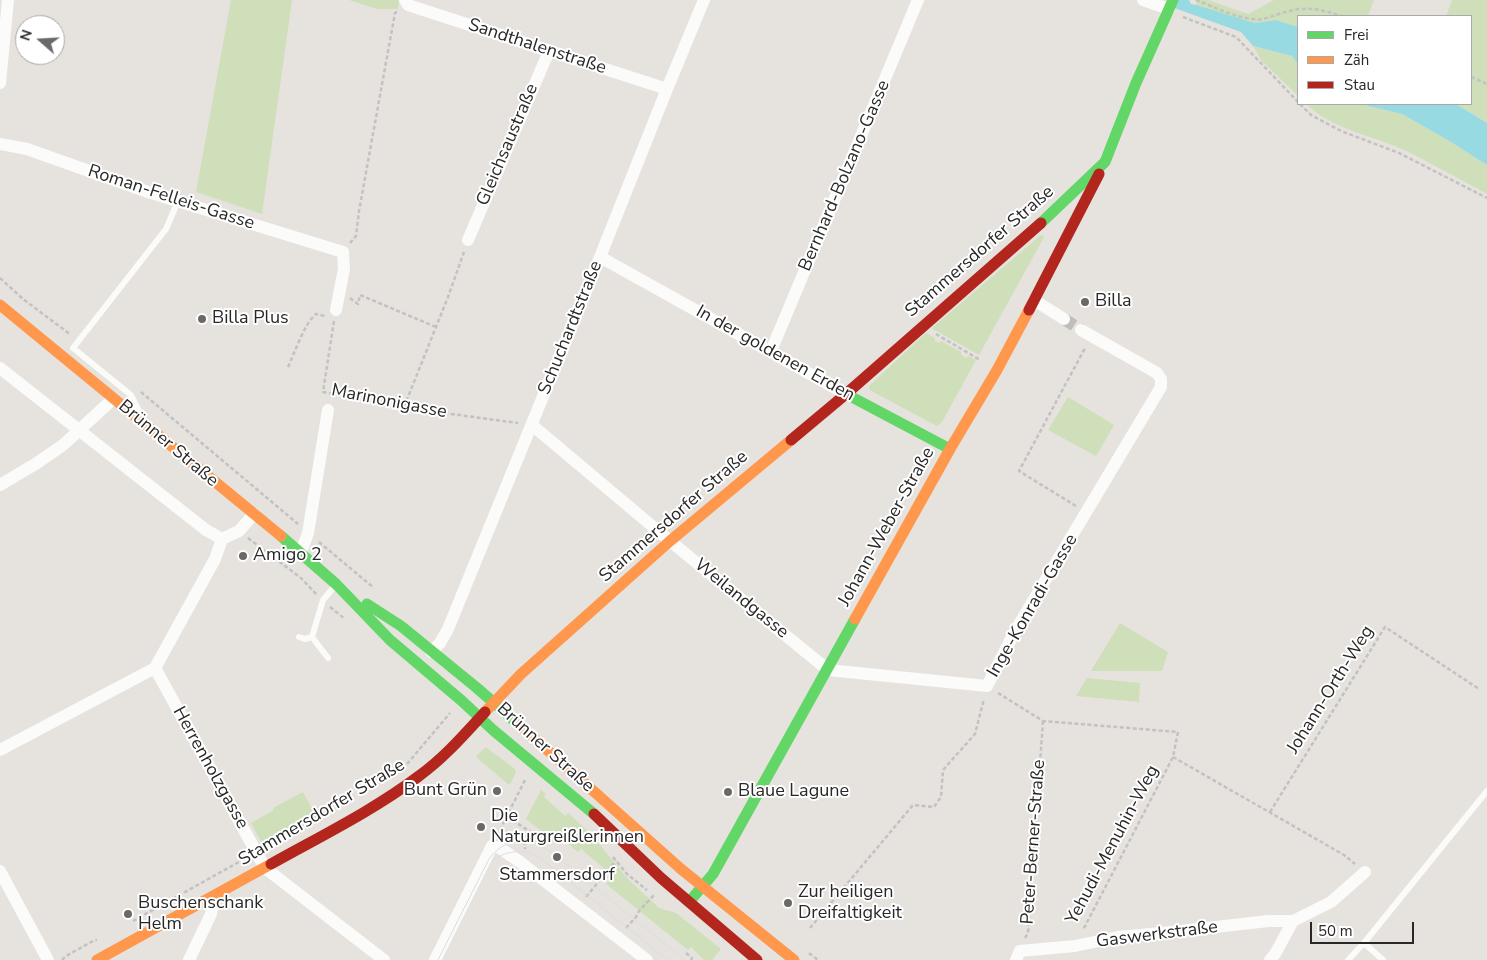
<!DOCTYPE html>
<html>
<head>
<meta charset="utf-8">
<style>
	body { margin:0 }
	#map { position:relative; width:1487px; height:960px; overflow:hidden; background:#e6e2de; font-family:"Nunito Sans",sans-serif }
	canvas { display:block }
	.legend { position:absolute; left:1297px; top:15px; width:175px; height:90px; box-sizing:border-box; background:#fff; border:1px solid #a9a9a9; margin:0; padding:6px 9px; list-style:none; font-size:15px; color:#282828 }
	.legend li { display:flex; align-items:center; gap:10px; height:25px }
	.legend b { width:25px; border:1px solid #a9a9a9 }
	.north { position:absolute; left:15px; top:15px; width:50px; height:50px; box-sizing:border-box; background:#fff; border:1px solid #a9a9a9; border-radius:50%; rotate:289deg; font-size:14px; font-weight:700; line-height:20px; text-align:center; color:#282828 }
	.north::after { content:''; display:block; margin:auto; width:18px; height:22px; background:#6a6968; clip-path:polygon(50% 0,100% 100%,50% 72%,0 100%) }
	.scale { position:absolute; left:1310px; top:922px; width:104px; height:22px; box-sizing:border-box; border:2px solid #282828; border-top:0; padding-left:6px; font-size:15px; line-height:18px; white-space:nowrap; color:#282828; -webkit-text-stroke:4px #fff; paint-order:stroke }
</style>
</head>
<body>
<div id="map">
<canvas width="1487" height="960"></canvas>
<ul class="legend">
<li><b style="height:6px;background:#63d668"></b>Frei</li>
<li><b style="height:6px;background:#ff974d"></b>Zäh</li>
<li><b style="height:6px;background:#b3261e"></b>Stau</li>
</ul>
<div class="north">N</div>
<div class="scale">50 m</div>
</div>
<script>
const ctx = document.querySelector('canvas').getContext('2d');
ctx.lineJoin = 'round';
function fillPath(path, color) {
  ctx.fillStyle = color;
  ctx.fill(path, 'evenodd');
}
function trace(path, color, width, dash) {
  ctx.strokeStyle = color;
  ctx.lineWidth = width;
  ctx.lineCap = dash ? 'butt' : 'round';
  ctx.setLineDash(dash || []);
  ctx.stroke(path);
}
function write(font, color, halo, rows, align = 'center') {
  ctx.font = font + ' "Nunito Sans",sans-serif';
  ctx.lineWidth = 4;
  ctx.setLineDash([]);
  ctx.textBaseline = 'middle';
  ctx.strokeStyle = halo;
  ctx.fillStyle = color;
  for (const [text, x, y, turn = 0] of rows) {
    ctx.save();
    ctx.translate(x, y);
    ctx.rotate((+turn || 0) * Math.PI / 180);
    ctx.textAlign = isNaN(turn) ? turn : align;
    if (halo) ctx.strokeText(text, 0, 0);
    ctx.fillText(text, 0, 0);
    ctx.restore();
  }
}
const green = new Path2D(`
	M231 0H292L262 214 196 192Z
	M349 0H399L398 9H377Z
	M1197 0H1208L1248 14 1274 0H1374L1368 16H1298V27L1276 20 1255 23 1196 6Z
	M1452 0H1487V123L1456 104H1471V16H1446Z
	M1253 46 1292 56 1298 64V96L1261 60Z
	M1306 104H1360L1402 114 1451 142 1487 165V194C1459 179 1431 163 1402 149 1370 135 1332 129 1306 104Z
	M1041 235 1044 236 1043 239 979 355 933 329 932 328Z
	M926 333 935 338V341L939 343 941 341 961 352V355L966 358 968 356 976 360 942 422 940 424 937 426 875 393 870 390 869 386Z
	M1068 397 1114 425 1096 456 1048 430Z
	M1120 623 1168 652 1162 671H1091Z
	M1087 678 1140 683 1139 702 1076 696Z
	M485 748H487L515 769 516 772 510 784H508L477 758V755Z
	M541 790 546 794 544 797 565 816 568 813 592 835 627 878 659 908 676 913 721 949 712 960H704L691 947 688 950 616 892 606 884 613 876 581 849 578 852 559 836 554 841 549 837 552 833 547 830 544 833 526 819Z
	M303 792 317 818 264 847 251 823 274 810 273 808Z`);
const water = new Path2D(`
	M1167 0H1189L1191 4 1196 5 1255 23 1276 20 1298 27V64L1292 56 1253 46 1241 32 1177 9Z
	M1360 104H1456L1487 123V165L1451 142 1402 114Z`);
const streetTunnel = new Path2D(`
	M1064 319 1081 330`);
const path = new Path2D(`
	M1196 0C1214 7 1244 22 1263 19 1272 17 1280 13 1289 11 1309 6 1322 10 1342 16
	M1183 17 1236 37 1298 102
	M1471 77 1487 84
	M1300 104 1311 115 1341 131 1399 153 1487 198
	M350 243 356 236 359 211 395 13 398 11
	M0 278 23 299 71 335
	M350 298 358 304 360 295 436 327
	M334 321 323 392 429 411 518 423
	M936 334 980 360
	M288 367C295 352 304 324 316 314L325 316
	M141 392 298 524
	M404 407 448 297 464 252
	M1076 506 1019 471 1085 348
	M248 538 301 578 317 595
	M319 542 374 588
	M330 607 345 619
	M998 693 1043 721 1178 732 1173 757 1083 930
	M1173 757 1344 855 1355 864
	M407 764 450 713
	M1270 812 1385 627 1479 689
	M507 817 534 834
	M500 829 525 844V849
	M497 836 526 778
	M613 857 627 874 647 890
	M607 871 616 861
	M586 897 600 880
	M133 921 246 858
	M626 928 636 917 639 911 655 894
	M810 928 913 805 934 807 941 797 943 770 975 734 984 699
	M1025 938 1028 933 1043 721
	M686 953 692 958 691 960
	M809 953 818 960
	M62 960 66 956 93 941 97 940`);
const lane = new Path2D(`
	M139 411 131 395 73 348 166 229 178 201
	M299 637 305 639 312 637
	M328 658 312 637 323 600 334 587
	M1348 960 1364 943
	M1383 960 1364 943 1487 791`);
const street = new Path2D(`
	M405 0 408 5 667 89
	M1143 0 1169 9
	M0 83 8 0
	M0 144 27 149 148 192 343 252 344 269 336 310
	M468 240 549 51
	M600 257 846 394
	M1034 300 1064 319
	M771 351 918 0
	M0 368 206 530 222 539
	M532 425 670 541 828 670 987 686 1015 631 1161 387V379L1157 373 1081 330
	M0 485 37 463 63 445 113 399
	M300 552 303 547 308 533 328 410
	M431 652 440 643 448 629 600 257 667 89 704 0
	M155 668 265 868 384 960
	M0 750 155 668 215 559 222 539 239 531 254 514
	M0 871 48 960
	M189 960 211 914 214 897
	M435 960 492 846 500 848 520 862 647 960
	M1016 960 1020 951 1075 946 1118 937 1172 932 1268 921H1293
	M1270 960 1275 954 1293 921 1331 902 1365 872`);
const fast = new Path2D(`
	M1041 223 1105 162 1136 83 1173 0
	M846 394 950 449
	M281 536 336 584 390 640 462 701 493 730 594 814
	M367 604 401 626 477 688 517 723
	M689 902 713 874 855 619`);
const slow = new Path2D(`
	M0 305 281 536
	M855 619 950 449 997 370 1029 310
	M485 712 521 674 670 541 791 440
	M517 723 681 869 794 960
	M97 960 271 864`);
const jam = new Path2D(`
	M1029 310 1099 174
	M791 440 846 394 1041 223
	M594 814 661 878 757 960
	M271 864C321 836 374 810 419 776 444 758 464 735 485 712`);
const tram = new Path2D(`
	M494 859C509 850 524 849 539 857L668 960
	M438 960 489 859C506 836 530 837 551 852L685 960`);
const markers = [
	[1085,302,5,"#6a6968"],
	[202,319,5,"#6a6968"],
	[243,556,5,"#6a6968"],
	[497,791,5,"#6a6968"],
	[728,792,5,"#6a6968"],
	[481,827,5,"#6a6968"],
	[557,857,5,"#6a6968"],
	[788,903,5,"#6a6968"],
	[128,914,5,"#6a6968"]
];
const streetNames = [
	["Sandthalenstraße",537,47,18],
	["Gleichsaustraße",508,145,-67],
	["Bernhard-Bolzano-Gasse",845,176,-67],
	["Roman-Felleis-Gasse",171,198,18],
	["Stammersdorfer Straße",980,252,-41],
	["Schuchardtstraße",571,328,-68],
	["In der goldenen Erden",775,354,29],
	["Marinonigasse",389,402,11],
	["Brünner Straße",168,444,40],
	["Stammersdorfer Straße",674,517,-41],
	["Johann-Weber-Straße",887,527,-61],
	["Weilandgasse",741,599,39],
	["Inge-Konradi-Gasse",1033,606,-60],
	["Johann-Orth-Weg",1331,690,-58],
	["Brünner Straße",545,748,42],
	["Herrenholzgasse",210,768,61],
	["Stammersdorfer Straße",322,813,-31],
	["Peter-Berner-Straße",1034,842,-86],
	["Yehudi-Menuhin-Weg",1113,845,-62],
	["Gaswerkstraße",1157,935,-7]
];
const poiNames = [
	["Billa",1095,302],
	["Billa Plus",212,319],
	["Amigo 2",253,556],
	["Bunt Grün",487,791,"right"],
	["Blaue Lagune",738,792],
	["Die",491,817],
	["Naturgreißlerinnen",491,838],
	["Stammersdorf",557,876,"center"],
	["Zur heiligen",798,893],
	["Dreifaltigkeit",798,914],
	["Buschenschank",138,904],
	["Helm",138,925]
];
fillPath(green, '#cedfba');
fillPath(water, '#98dae2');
trace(streetTunnel, '#c0bdba', 12, [12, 6]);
trace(path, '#c3c2c2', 2.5, [4, 2.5]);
trace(lane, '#fbfbfa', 6);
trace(street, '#fbfbfa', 12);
trace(fast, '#63d668', 11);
trace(slow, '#ff974d', 11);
trace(jam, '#b3261e', 11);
trace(tram, '#ddddde', 1);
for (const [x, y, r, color] of markers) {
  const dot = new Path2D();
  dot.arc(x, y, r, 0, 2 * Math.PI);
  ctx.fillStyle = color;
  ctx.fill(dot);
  trace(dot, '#fff', 2);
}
write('18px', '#282828', '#fff', streetNames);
write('18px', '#282828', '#fff', poiNames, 'left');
</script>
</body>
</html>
